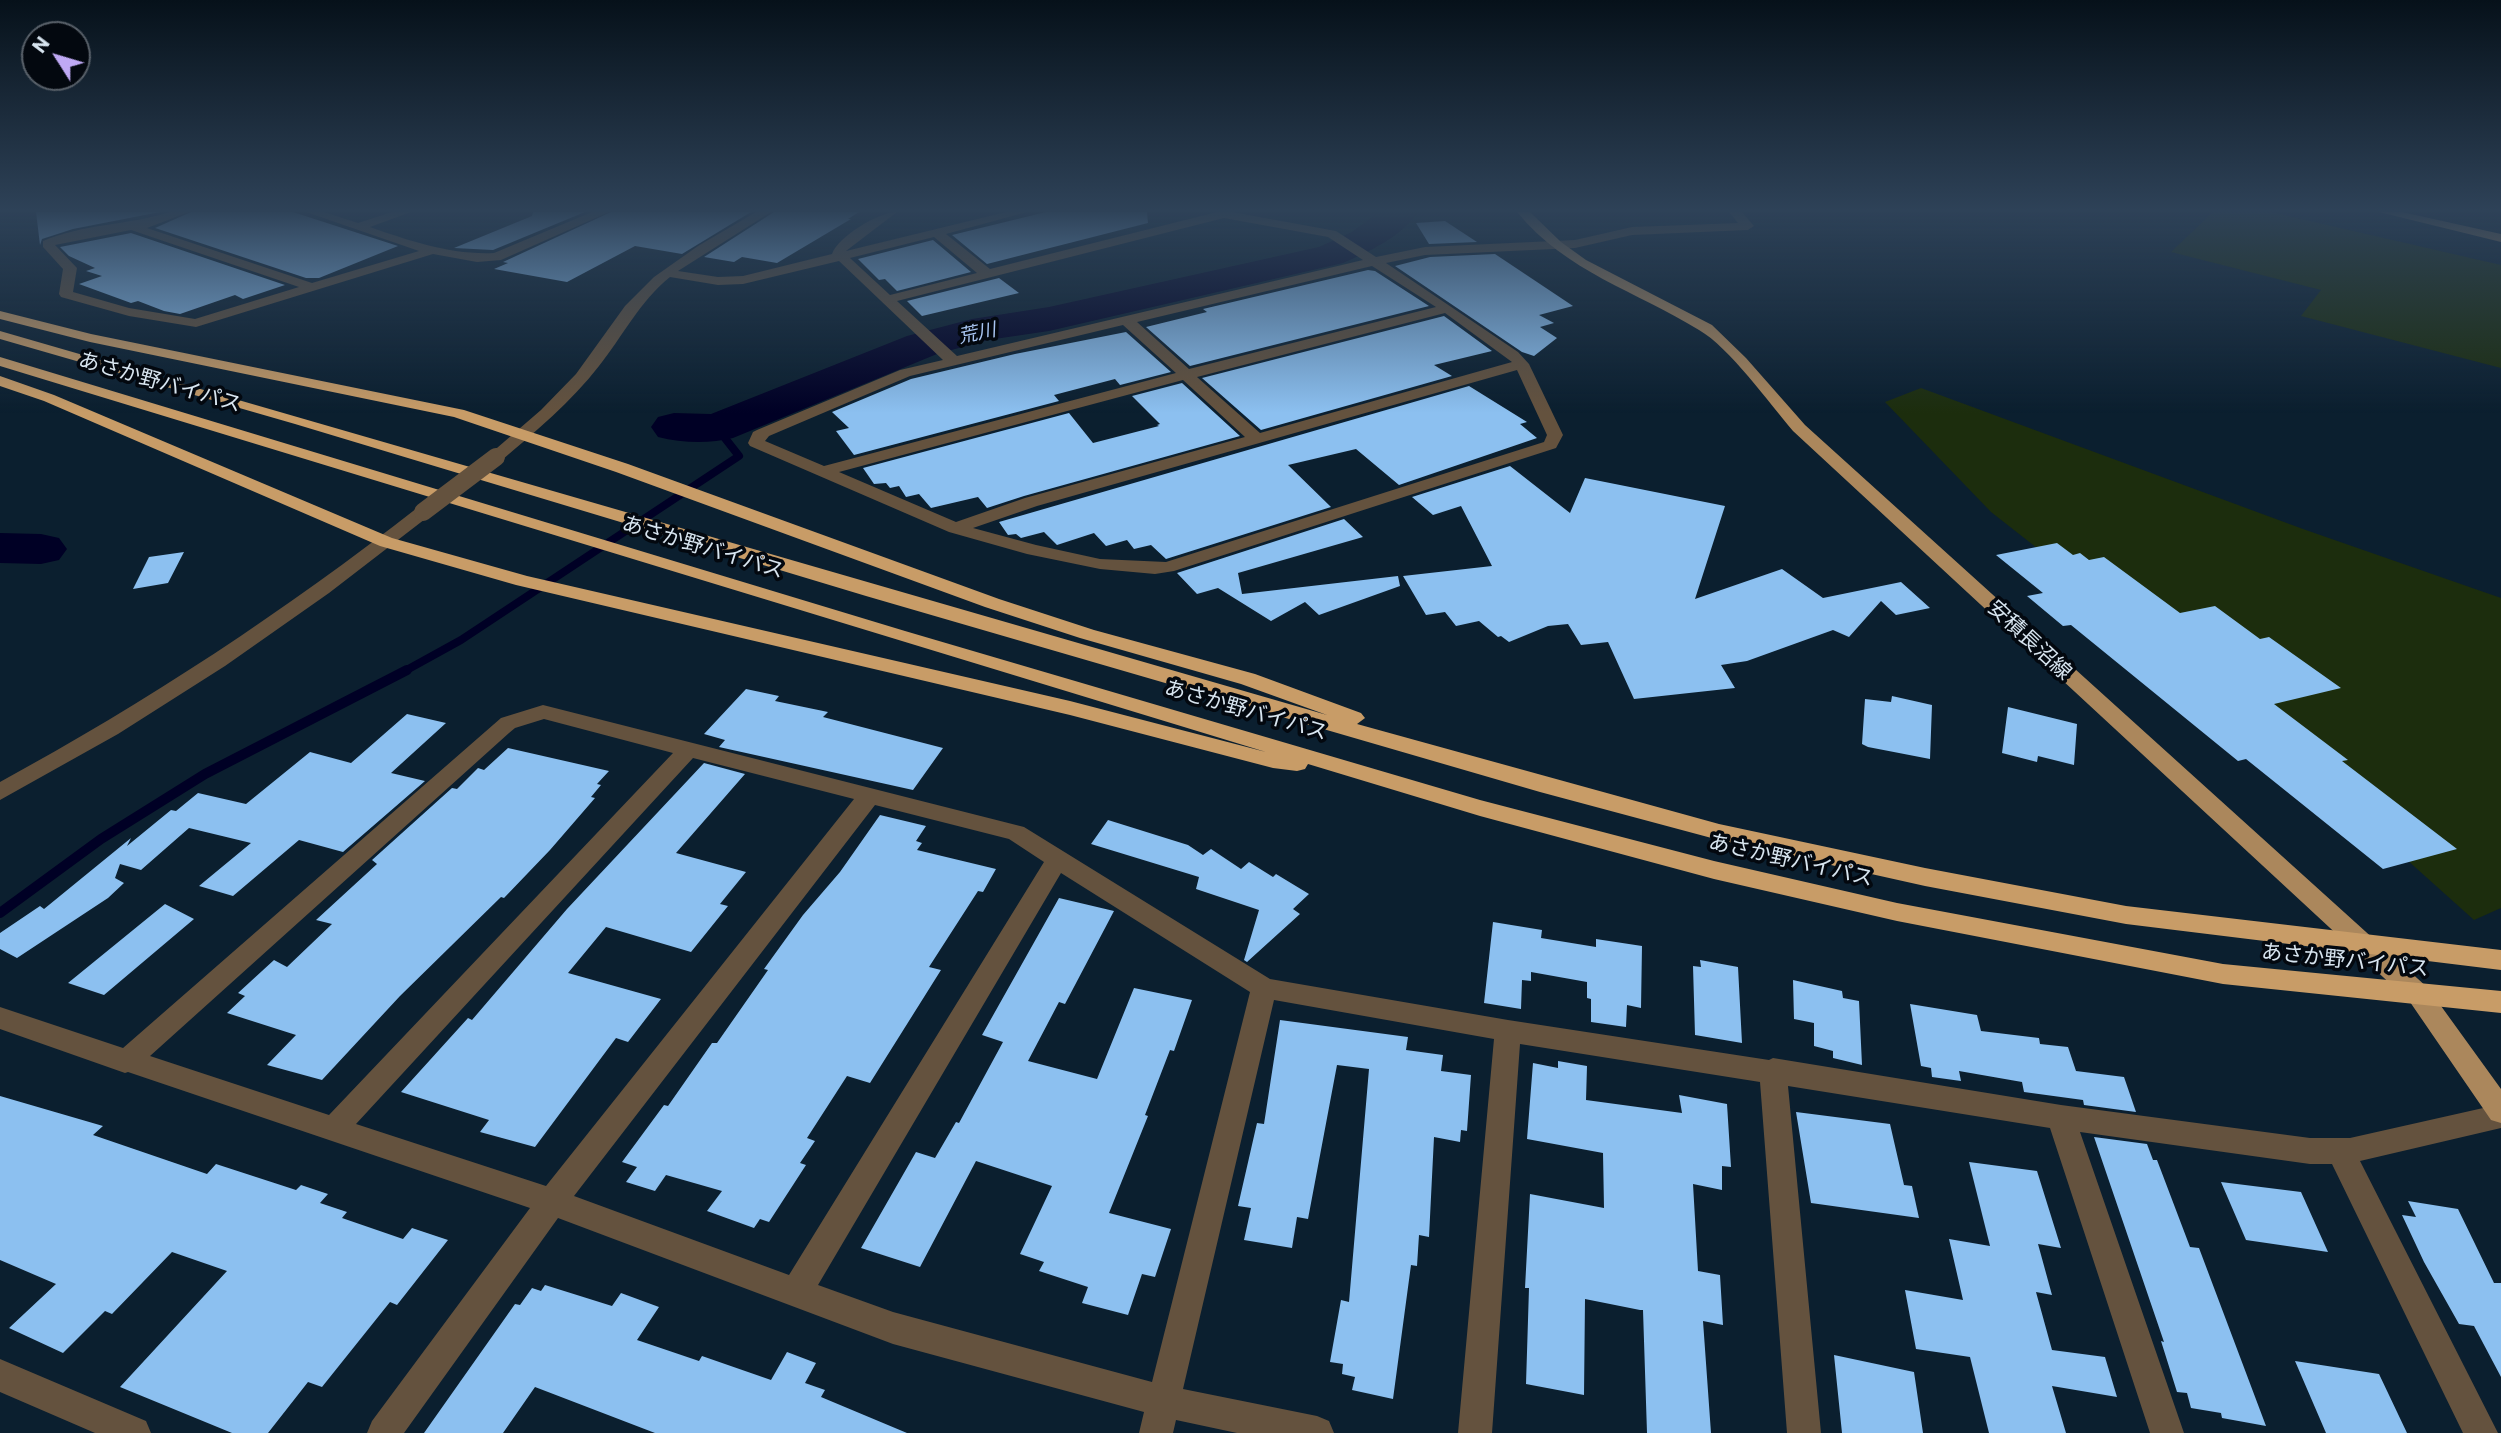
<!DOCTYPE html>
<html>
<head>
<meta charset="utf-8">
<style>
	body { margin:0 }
	#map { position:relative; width:2501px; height:1433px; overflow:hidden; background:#0b1f2f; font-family:Commissioner,sans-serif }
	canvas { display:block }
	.north { position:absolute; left:21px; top:21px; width:70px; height:70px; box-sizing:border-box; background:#03080f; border:2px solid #586069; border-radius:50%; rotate:307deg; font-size:19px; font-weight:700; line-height:28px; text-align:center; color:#d8e5f0 }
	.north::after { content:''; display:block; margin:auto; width:24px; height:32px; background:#bfa9f4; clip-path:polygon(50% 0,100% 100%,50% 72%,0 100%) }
</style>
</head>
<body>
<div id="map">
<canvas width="2501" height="1433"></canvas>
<div class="north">N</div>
</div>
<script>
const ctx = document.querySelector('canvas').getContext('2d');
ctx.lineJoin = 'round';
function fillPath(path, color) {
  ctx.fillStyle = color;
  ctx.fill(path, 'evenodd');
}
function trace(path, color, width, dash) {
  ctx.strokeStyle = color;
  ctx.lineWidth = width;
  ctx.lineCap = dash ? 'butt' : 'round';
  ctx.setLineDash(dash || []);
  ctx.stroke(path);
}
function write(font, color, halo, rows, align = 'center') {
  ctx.font = font + ' Commissioner,"Noto Sans JP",sans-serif';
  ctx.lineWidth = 7;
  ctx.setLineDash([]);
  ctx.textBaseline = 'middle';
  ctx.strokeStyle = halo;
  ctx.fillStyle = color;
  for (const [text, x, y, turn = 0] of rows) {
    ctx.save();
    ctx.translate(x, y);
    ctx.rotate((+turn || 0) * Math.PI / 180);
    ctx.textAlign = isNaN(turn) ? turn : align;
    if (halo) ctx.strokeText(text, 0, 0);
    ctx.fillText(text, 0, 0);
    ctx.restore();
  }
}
const green = new Path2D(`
	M2213 212H2271L2501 265V368L2301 316 2321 290 2171 252Z
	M1921 388 2303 529 2501 598V908L2474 920 2212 685 1991 512 1885 402Z`);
const streamFar1 = new Path2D(`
	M403 672 461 640 739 456 717 428`);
const stream = new Path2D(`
	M0 913 101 839 205 774 407 670`);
const river = new Path2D(`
	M1379 212H1418C1401 237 1370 251 1343 263L1049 331 988 340 937 354 733 438C709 444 682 443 658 437L651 427 658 417 674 413 711 414 907 336 972 319 1049 307 1319 247 1352 232Z
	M0 533 41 534 59 538 67 549 59 560 41 564 0 563Z`);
const building = new Path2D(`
	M36 212H160L73 229 42 239 40 245Z
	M191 212H293L398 246 319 278H306L155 228Z
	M533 212H585L493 250 454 248 532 216Z
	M611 212H751L682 254 635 246 567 282 494 269 508 263 503 262Z
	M774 212H859L848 219H851L777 263 742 257 734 262 704 257Z
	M1046 212H1147L1148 223 987 264 952 235Z
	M1445 221 1477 242 1429 244 1416 223Z
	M131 233 285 285 243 299 235 295 180 314 164 311 138 301 131 303 79 284 102 276 86 271 95 268 69 256 60 247Z
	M933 240 971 272 897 291 885 279 879 280 858 259Z
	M1495 254 1573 306 1539 315 1554 323 1540 327 1557 338 1534 356 1522 352 1395 266 1430 257Z
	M1368 270 1375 271 1429 306 1190 366 1146 327 1207 312 1203 309Z
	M999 278 1019 293 922 316 907 301Z
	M1444 316 1492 351 1434 365 1452 376 1261 430 1202 378Z
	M1126 332 1171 372 1120 385 1115 379 1054 395 1059 401 854 455 836 431 849 428 832 412 911 379 1015 354Z
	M1182 383 1240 436 1024 496 987 508 978 497 931 508 919 494 906 497 899 486 890 488 886 483 874 484 863 468 1069 413 1093 443 1159 426 1157 425 1160 424 1132 396Z
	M1469 386 1527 422 1520 424 1537 438 1399 485 1356 449 1288 465 1331 507 1166 559 1151 545 1134 549 1127 540 1106 546 1094 533 1057 545 1044 532 1021 538 1016 534 1008 535 999 522Z
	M1510 466 1570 513 1585 478 1725 506 1695 599 1782 569 1823 598 1901 582 1930 608 1896 615 1881 601 1849 637 1833 630 1747 661 1721 665 1735 688 1634 699 1608 642 1581 645 1568 624 1548 626 1509 642 1501 636 1498 637 1479 621 1456 626 1445 612 1426 615 1403 576 1492 566 1461 506 1433 515 1412 497Z
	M1344 519 1363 537 1238 573 1242 594 1398 576 1400 586 1319 615 1305 602 1271 621 1218 588 1197 594 1177 573Z
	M2057 543 2073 555 2080 553 2089 560 2104 557 2180 613 2215 606 2260 639 2269 637 2341 688 2274 704 2348 760 2342 761 2457 849 2383 869 2246 759 2238 761 2071 625 2063 626 2027 596 2043 593 1996 555Z
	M184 552 168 583 133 589 149 557Z
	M746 689 779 696 775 701 828 712 823 717 943 748 913 790 719 747 725 740 704 734Z
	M1892 696 1932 705 1930 759 1868 747 1862 744 1865 699 1891 702Z
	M2008 707 2077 724 2074 765 2038 756 2037 762 2002 753Z
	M407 714 446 723 391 773 425 781 343 852 299 840 233 896 199 886 251 843 189 828 141 870 120 864 115 878 124 883 108 898 17 958 0 949V933L40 906 44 909 131 838 127 846 171 810 176 811 198 793 246 804 310 752 351 763Z
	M508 748 609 771 597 784 601 785 591 797 595 798 550 850 504 898 501 897 400 996 322 1080 267 1065 296 1035 227 1013 245 996 238 993 274 960 287 967 332 924 316 920 377 864 372 860 452 788 457 789 478 768 484 770Z
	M704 763 745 774 676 853 746 872 720 904 728 906 691 952 606 927 568 973 661 999 628 1042 616 1038 535 1147 480 1132 489 1120 401 1092 468 1018 472 1020 567 909Z
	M880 815 926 826 916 841 922 843 917 850 996 869 983 892 978 891 929 967 941 970 870 1083 847 1076 807 1138 815 1141 800 1163 806 1165 769 1222 760 1219 754 1228 707 1211 722 1191 666 1175 655 1191 626 1182 637 1167 622 1162 664 1105 668 1106 712 1043H717L768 970 764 969 803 915 840 872Z
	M1108 820 1188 845 1203 855 1211 849 1241 869 1249 862 1273 877 1276 874 1309 894 1293 909 1300 914 1247 962 1244 960 1259 910 1196 889 1199 877 1091 844Z
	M1059 898 1114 911 1065 1004 1059 1002 1028 1061 1097 1079 1134 988 1192 1000 1174 1051 1170 1050 1145 1115 1148 1116 1109 1213 1171 1229 1155 1277 1142 1274 1128 1315 1082 1303 1088 1287 1039 1271 1044 1262 1020 1254 1052 1186 976 1161 920 1267 861 1248 916 1152 935 1158 956 1122 959 1123 1003 1042 982 1035Z
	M165 904 194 919 104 995 68 983Z
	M1493 922 1542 930 1541 938 1596 947V939L1642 946 1641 1008 1627 1005 1626 1027 1591 1022V999L1587 998V982L1531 972V981L1522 980 1521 1009 1484 1003Z
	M1700 960 1738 967 1742 1043 1695 1035 1693 966 1701 967Z
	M1793 980 1842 991 1843 998 1859 1001 1862 1065 1833 1058V1051L1814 1046V1023L1794 1019Z
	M1910 1004 1977 1015 1981 1031 2039 1038 2040 1044 2068 1047 2076 1071 2124 1077 2136 1112 2084 1105 2083 1100 2024 1092 2022 1082 1959 1071 1961 1081 1932 1077 1931 1068 1921 1066Z
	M1280 1020 1408 1037 1406 1050 1443 1055 1441 1071 1471 1075 1467 1131 1461 1130 1460 1142 1434 1137 1429 1237 1419 1235 1417 1266 1411 1265 1393 1399 1352 1390 1355 1377 1342 1374 1343 1364 1330 1362 1341 1300 1349 1302 1369 1069 1337 1065 1308 1219 1297 1217 1292 1248 1244 1240 1251 1208 1238 1206 1257 1123 1264 1124Z
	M1558 1061 1587 1066 1586 1100 1682 1113 1679 1095 1727 1104 1731 1167 1722 1166V1190L1693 1184 1698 1271 1720 1275 1723 1325 1703 1321 1711 1433H1647L1643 1310H1640L1585 1299 1584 1395 1526 1384 1529 1288H1525L1530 1194 1604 1208 1603 1153 1527 1139 1533 1063 1558 1068Z
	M0 1096 103 1126 93 1135 207 1174 216 1164 296 1190 301 1185 328 1194 320 1203 347 1212 342 1218 403 1239 412 1228 448 1240 397 1305 390 1302 322 1387 308 1382 268 1433H232L120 1387 227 1271 172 1252 112 1314 105 1311 63 1353 9 1328 56 1284 0 1260Z
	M1796 1112 1890 1124 1904 1185 1912 1186 1919 1218 1811 1203Z
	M2094 1137 2147 1144 2153 1160H2157L2190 1247 2199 1248 2266 1426 2222 1418 2221 1413 2191 1408 2187 1393 2177 1392 2161 1341 2164 1342Z
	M1969 1162 2037 1171 2061 1248 2038 1244 2052 1295 2036 1292 2052 1350 2105 1357 2117 1397 2052 1386 2066 1433H1989L1970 1357 1916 1349 1905 1290 1963 1300 1949 1239 1990 1246Z
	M2221 1182 2301 1192 2328 1252 2246 1240Z
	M2408 1201 2458 1209 2494 1283H2501V1377L2474 1326 2459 1324 2424 1262 2402 1215 2416 1217Z
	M545 1285 612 1306 621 1293 659 1307 637 1340 699 1361 702 1356 771 1380 787 1352 816 1363 805 1383 825 1390 821 1397 907 1433H655L535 1387 503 1433H424L515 1304 520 1305 532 1288 541 1291Z
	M1834 1355 1914 1372 1923 1433H1842Z
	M2295 1361 2379 1374 2407 1433H2326Z`);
const minor = new Path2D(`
	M170 212H189L147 228 312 283 419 251 306 212H324L358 223 392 212H411L370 227C410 241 451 255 494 253L592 212H609L501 260 477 262 433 254 196 327 129 316 61 297 59 294 63 269 43 247V241C82 224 129 225 170 212ZM131 230 299 287 195 319 129 308 73 292 77 268 55 245Z
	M756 212H771L678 271 718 277 743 276 832 254C838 237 878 212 897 212L846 251 1006 212H1027L946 234 990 269 1217 212H1232L1336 231 1376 257 1425 247 1575 240 1632 227 1738 223 1729 212H1742L1754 226 1748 230 1632 235 1575 248 1425 255 1386 263 1518 352 1529 364 1563 435 1556 448 1174 571 1155 574 1100 569 1027 554 949 532 750 446 748 443 753 432 757 430 900 370 943 360 839 261 743 284 718 285 670 277C639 302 623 336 599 366 571 402 536 431 502 460H490L488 457 490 454 541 410 576 374 625 306 654 277 698 246ZM1224 218 1328 237 1363 260 957 356 897 301ZM934 237 977 273 890 295 850 258ZM1372 266 1436 307 1189 369 1137 322ZM1445 313 1512 362 1260 433 1197 377ZM1123 325 1176 373 824 466 765 441 769 436 910 376ZM1517 370 1547 435 1544 442 1166 562 1100 559 1036 545 973 528 1037 506ZM1183 380 1245 437 1025 498 956 522 839 472Z
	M423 507 429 508 432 512 429 516 329 593 225 666 118 734 0 800V782C147 702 285 611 417 508Z
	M543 705 1024 827 1270 979 1508 1020 1769 1060 1773 1058 2061 1105 2310 1138H2350L2501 1104V1128L2360 1161 2498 1433H2463L2332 1164H2310L2080 1132 2184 1433H2150L2050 1128 1788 1086 1821 1433H1787L1760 1082 1520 1044 1492 1433H1458L1494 1039 1274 1000 1183 1389 1317 1416 1329 1421 1334 1433H1237L1176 1420 1173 1433H1139L1144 1412 893 1344 558 1218 404 1433H367L372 1421 530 1208 128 1072 125 1073 0 1029V1007L123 1048 501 718ZM544 719 673 753 329 1115 150 1056 509 733 515 728ZM693 758 854 799 546 1186 356 1124ZM875 805 1009 839 1044 862 789 1275 574 1196ZM1061 873 1250 992 1152 1382 893 1312 818 1285Z
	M0 1359 146 1421 151 1433H95L0 1392Z`);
const major = new Path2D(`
	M1517 212H1530L1561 242 1586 260 1712 325 1746 358 1805 425 2428 988 2501 1089V1123L2491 1120 2410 1002 1793 431C1770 404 1729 347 1699 330 1636 291 1566 272 1517 212Z
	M2379 212H2402L2501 234V242Z`);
const highway = new Path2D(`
	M0 311 91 334 464 410 628 464 999 599 1094 630 1255 674 1361 713 1365 718 1357 724 1719 824 1925 868 2126 906 2501 950V970L2126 924 1925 886 1719 840 1540 792 866 596 295 424 0 339V331L1327 715 1241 684 1080 638 985 607 616 472 454 417 90 342 0 319Z
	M0 357 905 631 1480 800 1714 861 1897 903 2223 964 2501 991V1013L2223 984 1897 921 1714 879 1480 816 1308 764 1305 769 1297 771 1273 768 1070 715 516 585 380 546 44 401 0 386V376L54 395 392 538 527 576 1070 701 1266 752 0 366Z`);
const minorBridge = new Path2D(`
	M423 512 496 457`);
const farWaternames = [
	["荒川",977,333,-12]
];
const streetNames = [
	["あさか野バイパス",160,382,16],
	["あさか野バイパス",703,547,17],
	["安積長沼線",2030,640,43],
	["あさか野バイパス",1246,710,16],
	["あさか野バイパス",1791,860,13],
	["あさか野バイパス",2345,960,6]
];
fillPath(green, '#1c2d0d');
trace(streamFar1, '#000025', 8);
trace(stream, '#000025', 10);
fillPath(river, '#000025');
fillPath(building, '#8cc0f0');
fillPath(minor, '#64523e');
fillPath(major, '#ab875c');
fillPath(highway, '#c89c67');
trace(minorBridge, '#64523e', 18);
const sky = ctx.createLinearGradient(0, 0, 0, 413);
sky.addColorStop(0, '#06111a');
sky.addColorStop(0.51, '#2e4258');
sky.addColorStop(1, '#2e425800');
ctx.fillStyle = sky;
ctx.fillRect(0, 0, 2501, 413);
write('italic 19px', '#a9c6f2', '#03080f', farWaternames);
write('21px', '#d8e5f0', '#03080f', streetNames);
</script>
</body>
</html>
